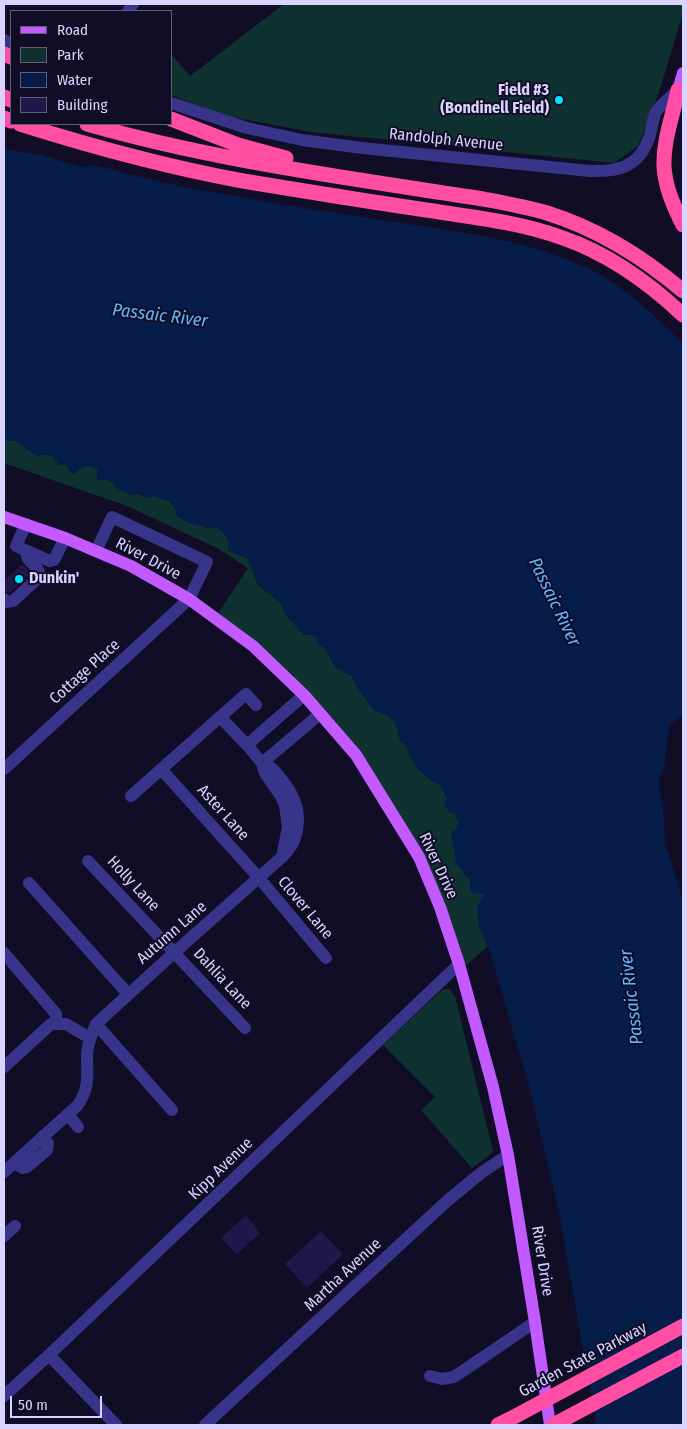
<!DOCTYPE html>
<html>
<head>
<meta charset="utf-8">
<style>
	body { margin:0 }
	#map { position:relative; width:687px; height:1429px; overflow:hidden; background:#120d27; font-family:"Fira Sans Condensed",sans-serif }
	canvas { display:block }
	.frame { position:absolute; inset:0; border:5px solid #d8d3ff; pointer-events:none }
	.legend { position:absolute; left:10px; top:10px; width:162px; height:115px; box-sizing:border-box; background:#120d27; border:1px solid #615c7d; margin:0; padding:6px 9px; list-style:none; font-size:15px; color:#d8d3ff }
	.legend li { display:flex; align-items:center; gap:10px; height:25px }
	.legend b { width:25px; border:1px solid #615c7d }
	.scale { position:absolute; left:10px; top:1396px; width:92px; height:22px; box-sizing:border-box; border:2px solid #d8d3ff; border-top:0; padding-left:6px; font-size:15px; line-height:18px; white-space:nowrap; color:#d8d3ff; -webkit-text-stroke:4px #120d27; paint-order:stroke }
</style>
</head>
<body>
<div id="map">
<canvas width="687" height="1429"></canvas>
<div class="frame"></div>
<ul class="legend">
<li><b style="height:6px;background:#c25aff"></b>Road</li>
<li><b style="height:14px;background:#0f3231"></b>Park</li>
<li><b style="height:14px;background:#051d48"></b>Water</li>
<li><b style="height:14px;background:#22174a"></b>Building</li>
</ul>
<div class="scale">50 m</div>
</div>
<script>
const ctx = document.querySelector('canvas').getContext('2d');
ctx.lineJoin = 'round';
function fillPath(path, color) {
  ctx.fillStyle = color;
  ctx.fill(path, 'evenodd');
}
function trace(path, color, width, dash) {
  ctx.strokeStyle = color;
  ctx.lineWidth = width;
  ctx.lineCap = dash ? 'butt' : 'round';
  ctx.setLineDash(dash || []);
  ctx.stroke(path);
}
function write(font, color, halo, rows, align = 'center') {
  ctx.font = font + ' "Fira Sans Condensed",sans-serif';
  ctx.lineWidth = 4;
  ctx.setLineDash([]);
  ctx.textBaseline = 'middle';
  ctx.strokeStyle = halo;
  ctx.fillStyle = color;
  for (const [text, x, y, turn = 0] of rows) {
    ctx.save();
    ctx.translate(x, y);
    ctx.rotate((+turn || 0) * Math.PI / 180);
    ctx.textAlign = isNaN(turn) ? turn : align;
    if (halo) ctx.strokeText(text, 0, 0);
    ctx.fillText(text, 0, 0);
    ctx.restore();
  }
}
const green = new Path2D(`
	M284 4H683V13L659 92 638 146 614 163 311 132 222 115 171 95V54L190 76Z
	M4 441H16C27 450 36 455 51 455L60 465C67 462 70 469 74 474 81 466 89 462 98 470L97 480H107L148 498 154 496 170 501 176 511 207 528 218 527 228 539V550L248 559 258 585 281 603 285 614 304 635 311 634C325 643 328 654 335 667L352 676 354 683 393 721 398 727 400 741 405 744 415 766 428 778 441 786 459 822 456 829 463 872 470 880V889L485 894 479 926 488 946 461 970 419 857 356 755 253 646 215 618 248 568 217 548 127 506 4 463Z
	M445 989H449L455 996 493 1151 491 1154 472 1168 421 1110 435 1097 383 1045 442 990Z`);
const water = new Path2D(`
	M4 149 42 155 81 167H86L91 164C118 171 144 178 171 184 234 197 298 207 361 217 437 229 515 235 585 267 623 284 654 315 683 344V715L670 724 667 741 665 763 658 782 663 808 665 842 680 891 683 907V1425H596L559 1212 530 1090 495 969 488 946 479 926 477 912 479 903 485 894H474L470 889V880L456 863 451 833 456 829 459 822 456 815 450 813 444 805 447 799 441 786 428 778 415 766 405 744 400 741C397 723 393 715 374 711L354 683 352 676 335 667C330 658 329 648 318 645L316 637 311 634 304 635 285 614 281 603 258 585 248 559 228 550V539L218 527C203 528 187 525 176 515V511L170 501 154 496 148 498 141 494C131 497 122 492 114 486L113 483 107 480H96L98 470C89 462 81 466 74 474 69 473 68 469 67 465L64 464 60 465 51 455H42L38 457 16 441H4Z`);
const building = new Path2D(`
	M22 564 31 574 9 593 5 591 4 589V581Z
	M246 1215 260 1233 237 1254 221 1238Z
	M321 1231 343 1254 307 1288 285 1264Z`);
const minor = new Path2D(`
	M128 11 133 4
	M4 40 11 43
	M171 103 247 128 302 140 362 148 590 171C618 172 639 167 649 138 652 130 652 120 656 112 660 105 672 96 678 90H681
	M26 524 16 546 50 561 54 560 65 538
	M4 599 6 602 13 601 39 577C41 568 33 566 28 559 28 558 25 551 25 550
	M220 717 246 694 256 705
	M247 745 304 695
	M262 763 320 714
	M4 769 189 599 207 562 112 517 96 551
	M161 769 259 878 326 958
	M131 796 220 717 247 745 262 763 265 773 281 796 285 806 288 827 282 857
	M88 861 245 1028
	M29 883 128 994
	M4 953 56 1014V1024
	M96 1024 172 1110
	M4 1067 51 1024H66L90 1038
	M68 1114 78 1127
	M14 1163 23 1168 27 1167 47 1150 48 1144 43 1136
	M4 1172 77 1106C90 1088 87 1076 87 1055 87 1044 92 1034 96 1024L175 952 282 857C287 852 293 845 295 838 302 817 296 797 282 780 275 771 273 767 262 763
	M4 1236 15 1226
	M49 1355 116 1425
	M430 1376 442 1379 454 1377 535 1322
	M4 1396 49 1355 459 964
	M205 1425 447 1201 481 1173 508 1155`);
const major = new Path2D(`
	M678 90 683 73
	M4 517 65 538 131 566 189 599 253 646 304 695 356 755 419 857 440 907 459 964 493 1087 508 1155 535 1322 550 1425`);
const highway = new Path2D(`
	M4 54 11 57
	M678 90C673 115 663 141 664 166 665 187 674 207 683 225
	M4 97 11 100
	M4 118 11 121
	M171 119 238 145 286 158
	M20 124C93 147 167 167 243 181 304 191 365 201 426 210 472 217 519 222 563 238 609 254 648 282 683 315
	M87 124C216 161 350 178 483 199 504 203 526 207 547 213 598 229 643 257 683 291
	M498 1425 512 1418
	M553 1425 683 1356`);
const highwayBridge = new Path2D(`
	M512 1418 683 1326`);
const markers = [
	[559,100,5,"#00e4fe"],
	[19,579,5,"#00e4fe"]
];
const poiNames = [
	["Field #3",549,91],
	["(Bondinell Field)",549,109],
	["Dunkin'",29,579,"left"]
];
const streetNames = [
	["Randolph Avenue",446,140,6],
	["River Drive",148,559,28],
	["Cottage Place",85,672,-42],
	["Aster Lane",223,813,48],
	["River Drive",438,866,65],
	["Holly Lane",133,884,47],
	["Clover Lane",305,908,50],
	["Autumn Lane",172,933,-41],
	["Dahlia Lane",222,979,47],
	["Kipp Avenue",221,1169,-44],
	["River Drive",542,1261,81],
	["Martha Avenue",343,1275,-43],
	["Garden State Parkway",583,1360,-28]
];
const waterNames = [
	["Passaic River",160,316,7],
	["Passaic River",554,602,64],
	["Passaic River",632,997,-97]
];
fillPath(green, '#0f3231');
fillPath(water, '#051d48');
fillPath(building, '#22174a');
trace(minor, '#37348a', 12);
trace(major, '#c25aff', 12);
trace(highway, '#ff4ea3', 15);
trace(highwayBridge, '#ff4ea3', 15);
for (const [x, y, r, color] of markers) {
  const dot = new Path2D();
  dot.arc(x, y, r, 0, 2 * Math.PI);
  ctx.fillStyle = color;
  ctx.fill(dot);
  trace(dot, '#120d27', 2);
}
write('bold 16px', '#d8d3ff', '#120d27', poiNames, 'right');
write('16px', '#d8d3ff', '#120d27', streetNames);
write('italic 18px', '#61b6ff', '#120d27', waterNames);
</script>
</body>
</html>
